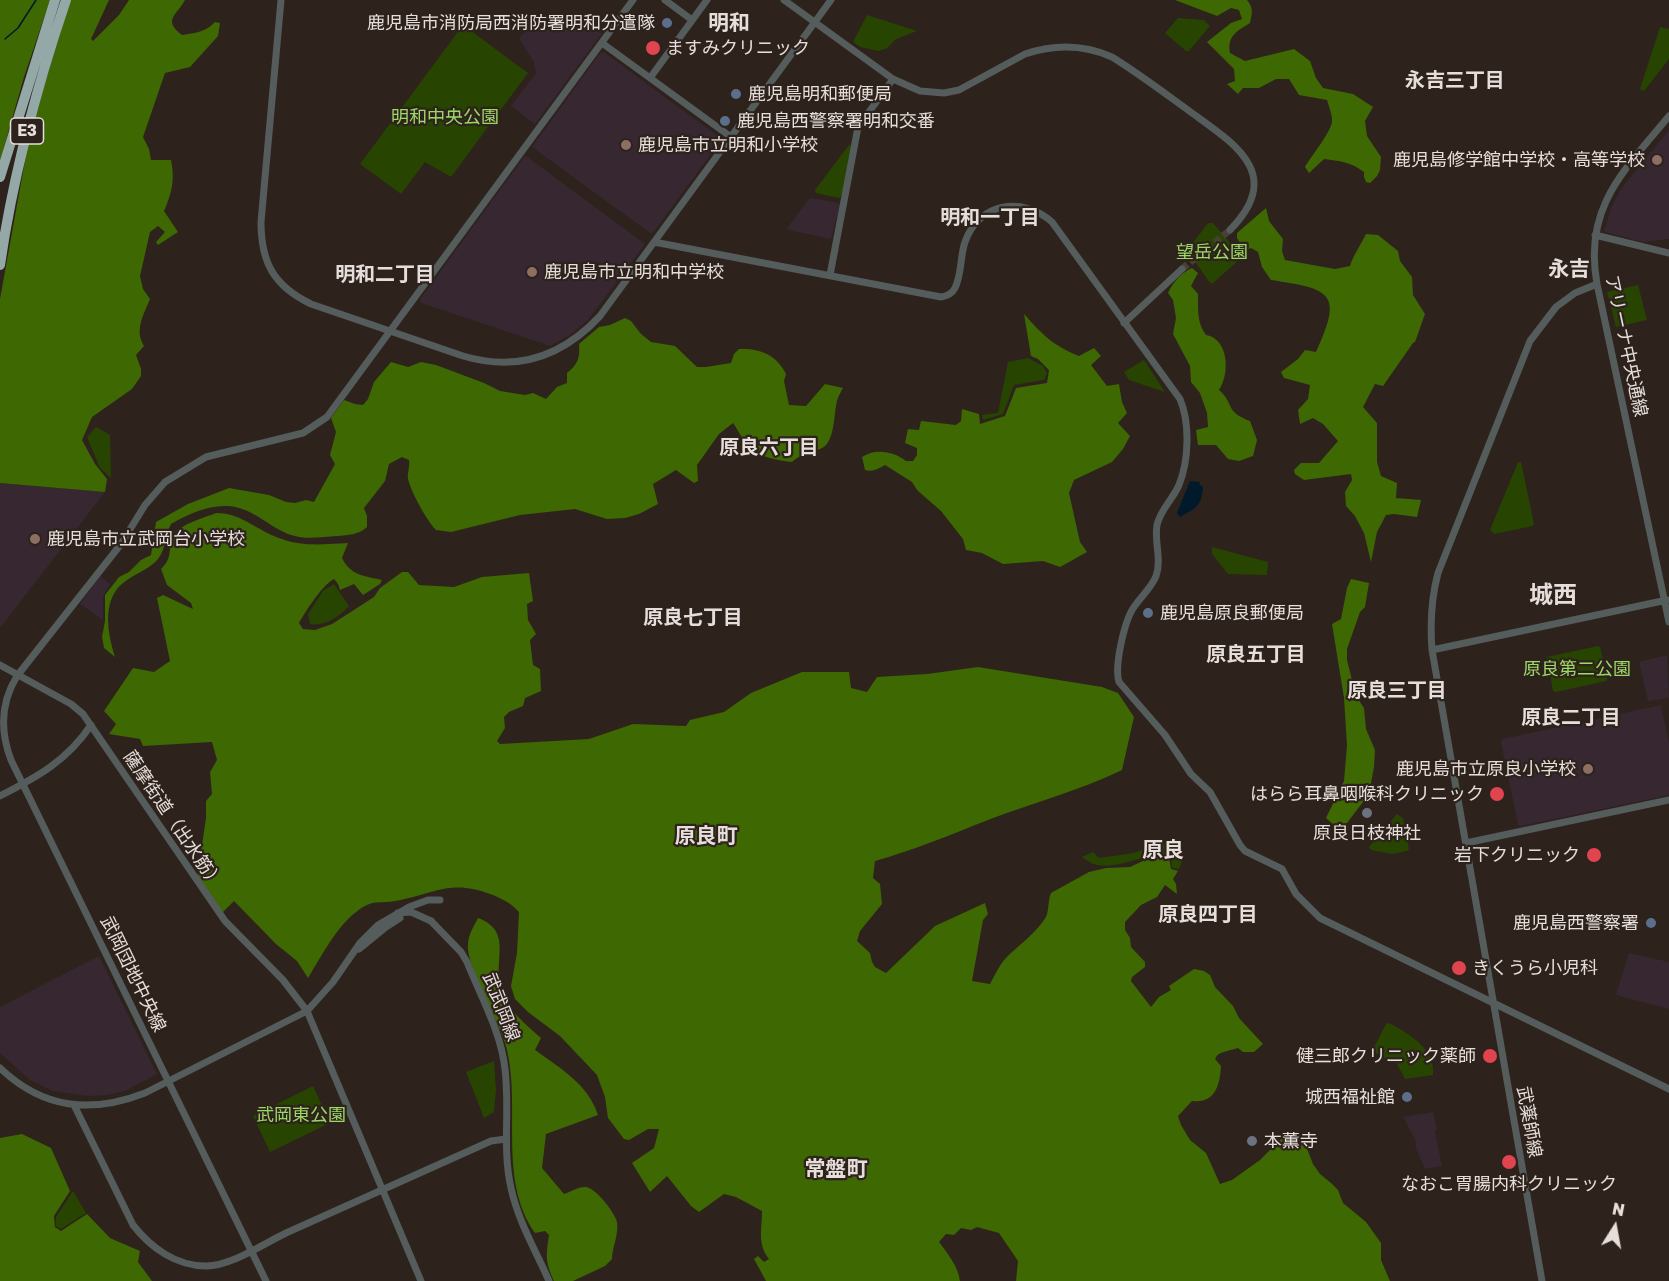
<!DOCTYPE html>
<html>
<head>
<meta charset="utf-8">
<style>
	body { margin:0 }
	#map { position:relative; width:1669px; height:1281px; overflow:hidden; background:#2e221c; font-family:"Golos Text",sans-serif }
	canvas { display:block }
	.north { position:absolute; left:1585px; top:1197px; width:60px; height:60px; -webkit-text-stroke:4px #2e221c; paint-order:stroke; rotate:11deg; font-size:16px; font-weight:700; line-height:24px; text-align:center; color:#e6deda }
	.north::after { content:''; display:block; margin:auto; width:21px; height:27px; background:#e6deda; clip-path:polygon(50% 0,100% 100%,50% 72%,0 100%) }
</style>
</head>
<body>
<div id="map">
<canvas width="1669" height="1281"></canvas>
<div class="north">N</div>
</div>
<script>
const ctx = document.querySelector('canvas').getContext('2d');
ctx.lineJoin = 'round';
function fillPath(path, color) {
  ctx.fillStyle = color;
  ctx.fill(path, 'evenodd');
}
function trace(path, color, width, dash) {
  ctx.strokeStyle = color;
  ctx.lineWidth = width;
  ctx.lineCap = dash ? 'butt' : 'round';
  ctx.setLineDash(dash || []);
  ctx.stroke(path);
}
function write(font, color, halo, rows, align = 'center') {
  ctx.font = font + ' "Golos Text","Noto Sans JP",sans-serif';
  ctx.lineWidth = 4.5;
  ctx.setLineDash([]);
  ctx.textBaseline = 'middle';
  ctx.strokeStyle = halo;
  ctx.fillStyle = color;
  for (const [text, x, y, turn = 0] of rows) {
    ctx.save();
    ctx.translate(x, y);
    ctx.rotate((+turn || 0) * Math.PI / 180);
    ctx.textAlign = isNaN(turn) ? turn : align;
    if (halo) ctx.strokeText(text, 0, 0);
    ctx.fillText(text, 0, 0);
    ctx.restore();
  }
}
const industrial = new Path2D(`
	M100 576 110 584 103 596V620L80 604Z`);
const education = new Path2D(`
	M535 15 602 33 535 124 511 106 536 73 534 62 519 39Z
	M600 53H605L718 136 719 143 653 233H650L532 147Z
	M1669 130V239L1643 242 1605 232 1603 228H1605L1611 208 1621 189Z
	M526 156 645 244 588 320 570 335 550 346 421 303 420 299 524 157Z
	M812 198 838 203 840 205 831 239 788 230 787 228 809 199Z
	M0 483 105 492 0 628Z
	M1667 655 1669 698 1648 701 1639 662Z
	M1661 705 1669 743V795L1521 826 1518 825 1501 742 1503 739Z
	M1629 953 1669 962V1009L1616 995Z
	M99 956 157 1074 125 1091 107 1095 89 1096 53 1091 30 1080 0 1053V1007Z
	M1433 1112 1437 1130 1435 1131 1442 1166 1425 1169 1416 1149V1141L1403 1117Z`);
const green = new Path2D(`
	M867 15 917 31 896 39 887 48 879 51 860 47 853 42Z
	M1178 18 1204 20 1210 26 1189 51H1186L1165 33Z
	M463 25 528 73 451 177 425 162 401 194 360 164Z
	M1660 27 1669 29V59L1644 91 1640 89Z
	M849 145 851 146 842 195 839 198 816 193 815 190Z
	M1208 223H1213L1241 256 1240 259 1213 283H1210L1189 253V248Z
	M1638 285 1647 320 1616 327 1607 292Z
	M1028 358 1043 366 1047 373 1044 380 1014 385 1003 414 983 420 982 415 998 413 1008 362Z
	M1144 360 1165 392 1129 380 1124 372Z
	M96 427 110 435 111 478 100 468 87 437Z
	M1518 462H1521L1534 524 1533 526 1494 534 1490 530Z
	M1212 547 1268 562 1267 575 1228 574 1212 554Z
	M334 584 349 606C340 616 325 627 310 624L308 614 323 591Z
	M1598 646 1600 647 1607 678 1606 681 1556 692 1553 691 1547 657Z
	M1397 814 1403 818 1409 849 1407 851 1392 854 1371 850 1369 847Z
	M1159 843 1171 844 1177 850 1180 851 1182 862 1179 869 1172 868 1171 857C1152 848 1119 872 1094 864 1090 863 1085 859 1082 857L1093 852 1099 858 1134 853Z
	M1389 1023C1408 1033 1436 1049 1433 1075L1405 1079 1397 1064 1374 1052 1373 1049 1386 1024Z
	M494 1061 496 1090 494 1112 484 1118 466 1072Z
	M313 1086 330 1123 270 1152 253 1116Z
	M73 1191 86 1213 61 1229 56 1226V1217Z`);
const forest = new Path2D(`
	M0 0H50L24 77 0 161Z
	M70 0H109L91 39 93 41 119 15 129 0H185C177 15 162 20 182 35 195 33 206 32 215 22L220 23 218 36 190 67 165 73 143 137 149 149 151 160H171C175 179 172 193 164 211L178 232 158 245 156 242 165 232 158 226 150 232 140 276 143 289 150 299C144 314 134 330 144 346L136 355 141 369V376L132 389 92 417 82 440 95 464 107 479 105 492 0 483V299L30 133Z
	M1175 0H1247C1254 8 1252 14 1250 23 1237 31 1227 36 1230 53L1245 61 1294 49 1310 61 1316 78 1323 88 1353 94 1373 107 1365 121 1367 136 1381 157 1380 170 1377 176 1370 183 1366 182 1364 177V172C1351 162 1339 161 1324 159L1309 173 1305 167C1311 156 1333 130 1332 120 1332 114 1329 107 1327 100L1299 95 1289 79H1276L1259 88H1243L1238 94 1227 84 1235 81 1234 69 1207 42 1231 23 1242 19 1239 10 1231 8 1217 16Z
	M1266 208 1269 221 1283 239 1282 251 1285 260 1335 269 1350 266C1353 255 1361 245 1366 234L1378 235 1398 251 1400 261 1412 277 1413 295 1425 314 1415 342 1413 343 1383 386 1375 384 1363 407 1377 423V462L1381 476 1397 483 1396 498 1421 500 1417 517 1394 514 1386 515 1377 532 1371 562 1364 533 1355 516 1346 506 1345 492 1352 480 1351 474 1304 480 1295 474 1294 470 1301 463H1319L1338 441 1323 424 1313 418 1300 424 1298 410 1308 399 1310 385 1284 378 1281 372 1298 359 1305 350 1316 352C1344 292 1330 289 1271 280L1262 267 1258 252 1251 248 1245 251 1237 238V233Z
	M1192 268 1198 273 1191 286 1198 294C1198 309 1197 323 1206 335 1229 339 1230 374 1219 390 1235 404 1224 411 1250 421L1257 440 1253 456 1239 461 1228 459 1216 445H1198L1196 430 1208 427 1207 413 1200 393 1191 382 1190 366 1173 334 1176 318 1173 300 1168 293C1173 282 1181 273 1192 268Z
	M1024 314C1043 335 1052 345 1079 356L1094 348 1101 356 1091 365 1107 386 1119 384 1122 402 1127 413 1118 423 1130 436 1123 449 1112 462 1074 480 1069 493 1080 542 1087 552 1060 567 1043 561 1003 564 982 553 966 550 963 539 941 511 917 490 912 482 885 465C878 469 873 472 865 470L862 457C875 448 894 451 906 461H913L917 455V448L905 443 908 429 919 430 921 421 956 425 961 421 962 409 979 414 980 424 1005 416 1016 388 1047 383 1049 370 1038 359 1031 356Z
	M625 318 631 321 641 334 651 342 675 346 697 367H706L731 363 734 354 739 349C760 348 777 355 786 374L784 381 789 405 806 406 825 384 843 388C841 392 838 396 837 401 834 412 835 437 825 446 818 452 804 451 792 462 781 461 760 457 752 450 744 444 739 431 733 423L719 434 697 465 698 481 694 483 676 470 653 484 658 504 639 514 625 518 607 519 575 509 520 515 451 532 436 530C427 521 411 492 408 479 407 473 410 467 409 460L402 457 389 464 385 481 364 508 367 516V527C358 535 349 535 337 536 322 537 306 540 291 535 268 527 254 508 228 506 208 505 188 514 171 524 165 535 166 549 158 559 151 568 137 573 127 580 101 597 107 631 115 657L104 648 102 637 105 621V595L119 577 129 572 141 560 151 555 156 522 188 504 229 488 269 495 286 502 295 503 306 500 314 502 335 464 330 455 336 432 331 418 344 400 355 404 363 405 368 399 374 382 391 362 408 367 421 362 436 365 484 383 500 391 525 395 533 393 546 399 557 387 567 383V373C578 364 580 358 579 344L599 327 610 325Z
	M216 513C243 513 258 532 282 539 303 547 326 544 348 543L342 558C350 575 364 576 382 580L380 584 363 595 354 584 340 590 338 584 334 579C323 584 305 612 299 623L303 629 315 630 332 624 374 597 380 588 402 572H408L419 585 454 587 482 577 529 573 533 601 527 604 528 620 536 634 530 640 533 665 540 669 541 691 525 698 523 706 509 712 504 717 505 728 497 741 500 744 589 739 633 724 686 726 690 720 724 712 751 693 802 672H849L851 688 867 692 877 677 927 674 978 667 1102 687 1118 693 1134 717 1122 770C1079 791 1032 803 988 820 950 835 914 850 875 861L873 878 880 884 882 904 860 931 857 941 870 953 872 962 875 967 886 973 935 926 985 903 988 914 983 920 972 981 990 984C996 973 1001 961 1011 953 1023 942 1035 933 1044 920 1050 912 1047 902 1051 893L1089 872 1106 868 1130 867 1154 856H1169L1171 869 1178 871 1173 879 1176 884 1177 894 1165 885 1157 897 1141 905 1125 922V930L1130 938 1131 947 1145 962V967L1132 977 1131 981 1151 1007 1159 997 1171 990 1169 986 1194 969 1204 971 1210 975 1215 987 1233 1006 1239 1018 1263 1044 1254 1052H1243L1238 1048C1230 1051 1218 1051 1215 1059L1221 1066C1220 1085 1215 1104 1192 1101L1178 1116 1181 1125 1190 1140 1206 1153 1220 1184 1232 1180 1260 1160 1283 1137 1293 1134 1302 1136 1313 1164 1320 1174 1331 1183 1338 1190 1343 1203 1366 1222 1381 1243V1260L1390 1281H1016L1018 1261 999 1233 977 1227 971 1230 961 1228 954 1235 946 1234 939 1242C948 1254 958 1266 960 1281H766L754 1259 758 1256 764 1262 769 1259C757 1244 762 1229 762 1211L736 1197 724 1194 699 1212 691 1206 667 1176 650 1192 632 1163 654 1148 659 1129H648L629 1140 624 1139 608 1118 605 1097 597 1075 560 1036 528 1012 515 999 511 986 517 953 519 912C511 903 504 900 493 895 450 878 435 894 395 901 380 904 375 899 360 909 337 925 323 954 308 978L297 961 276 944 234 901 222 913 197 879 206 818V801L212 794 210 772 217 760 212 742 143 746 140 739 109 734 116 724 104 711 133 668 154 672 170 661 157 598 163 595 193 609 191 603 167 585 161 569C174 557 167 547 174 535 182 523 204 518 216 513Z
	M1351 579 1369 583 1365 607 1360 612 1347 649V660L1356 696 1364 708 1366 729 1375 750 1374 767 1369 794 1347 823 1336 827 1326 818 1344 781 1347 745 1344 698 1332 624 1341 619 1347 588Z
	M478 918C515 932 491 962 502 991 509 1011 525 1024 541 1038L535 1050C560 1068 588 1084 598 1115L546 1134 542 1168 564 1194C570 1192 580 1186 586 1187 596 1188 615 1213 617 1222 619 1235 612 1247 612 1259L605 1266 573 1281H554C545 1261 546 1256 549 1235L545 1231 535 1233C497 1178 522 1107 506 1046 499 1021 465 964 468 944 468 935 474 926 478 918Z
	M22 1134 51 1148 70 1191 54 1216 55 1227 61 1231 87 1214 110 1238 140 1251 138 1262 152 1281H0V1138Z`);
const water = new Path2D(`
	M1190 481 1200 482 1199 484 1203 487C1201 507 1197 507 1180 517L1177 513Z`);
const stream = new Path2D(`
	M5 39 18 28 36 0`);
const tertiaryTunnel = new Path2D(`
	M1182 269 1230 230`);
const tertiary = new Path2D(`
	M281 0 261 222C261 263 274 286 311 304L463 356C517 372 562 357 600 316L831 0
	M665 0 692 20
	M784 0 893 79 920 91 944 93 959 90 1025 54C1055 44 1083 44 1112 57 1138 73 1163 92 1188 110 1233 143 1286 173 1230 230
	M602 43 731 137
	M650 78 707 0
	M1669 116C1624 171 1583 207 1597 284L1669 622
	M1595 235 1669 253
	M654 242 941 297C947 296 952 294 955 288 962 274 960 256 965 242 979 202 1023 196 1052 222L1180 399C1190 423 1189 460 1179 485 1173 499 1160 510 1157 525 1154 542 1162 559 1156 576 1151 589 1139 598 1132 610 1124 624 1114 667 1119 682L1165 735 1191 774 1210 792 1240 845 1245 851 1282 869 1296 894 1320 918 1669 1089
	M830 275 858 127 893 79
	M1124 323 1182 269
	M1432 650 1667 600
	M0 665 71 704 83 714 225 921 283 980 307 1011 421 1281
	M0 796C37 777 67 761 91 725
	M1466 843 1669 800
	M431 921 461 952 467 962C481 997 501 1032 505 1069 510 1109 502 1149 511 1188 518 1221 536 1251 549 1281
	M359 949 386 927 400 918
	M0 1068C43 1109 91 1114 145 1093L307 1011 333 982 360 943 378 925 409 907 428 900H440
	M74 1105 133 1225C151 1248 176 1266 206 1266 231 1266 263 1244 286 1233 354 1202 423 1172 491 1141L506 1139
	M266 1281 11 760C0 731 1 702 17 676L121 544 145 505 165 482 206 457 303 433 327 417 633 0
	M1542 1281 1432 650C1430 624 1431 599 1438 573L1530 341 1556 307 1575 293 1597 284`);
const motorway = new Path2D(`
	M0 177 55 0
	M0 265C13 175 37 86 66 0`);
const tertiaryBridge = new Path2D(`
	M398 913 411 912 431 921`);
const markers = [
	[667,23,6,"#5c6f8a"],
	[653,48,8,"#e0444e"],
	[736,94,6,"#5c6f8a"],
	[725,121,6,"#5c6f8a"],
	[626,145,6,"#8d6e63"],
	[1657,160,6,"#8d6e63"],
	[532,272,6,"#8d6e63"],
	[35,539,6,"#8d6e63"],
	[1148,613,6,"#5c6f8a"],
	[1588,769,6,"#8d6e63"],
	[1497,794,8,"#e0444e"],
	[1367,813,6,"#6b7280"],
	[1594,855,8,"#e0444e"],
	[1651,923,6,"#5c6f8a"],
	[1459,968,8,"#e0444e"],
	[1490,1056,8,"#e0444e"],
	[1407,1097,6,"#5c6f8a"],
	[1252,1141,6,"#6b7280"],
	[1509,1162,8,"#e0444e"]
];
const shields = [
	[27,131,33]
];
const shieldNames = [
	["E3",27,131]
];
const poiNames = [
	["鹿児島市消防局西消防署明和分遣隊",655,23,"right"],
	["ますみクリニック",666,48],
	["鹿児島明和郵便局",748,94],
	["鹿児島西警察署明和交番",737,121],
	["鹿児島市立明和小学校",638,145],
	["鹿児島修学館中学校・高等学校",1645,160,"right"],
	["鹿児島市立明和中学校",544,272],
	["鹿児島市立武岡台小学校",47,539],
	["鹿児島原良郵便局",1160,613],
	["鹿児島市立原良小学校",1576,769,"right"],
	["はらら耳鼻咽喉科クリニック",1484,794,"right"],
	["原良日枝神社",1367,833,"center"],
	["岩下クリニック",1580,855,"right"],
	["鹿児島西警察署",1639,923,"right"],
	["きくうら小児科",1472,968],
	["健三郎クリニック薬師",1476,1056,"right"],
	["城西福祉館",1395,1097,"right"],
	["本薫寺",1264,1141],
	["なおこ胃腸内科クリニック",1509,1184,"center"]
];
const parkNames = [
	["明和中央公園",445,117],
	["望岳公園",1212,252],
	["原良第二公園",1577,669],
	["武岡東公園",301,1115]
];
const streetNames = [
	["アリーナ中央通線",1626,346,78],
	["薩摩街道（出水筋）",173,820,56],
	["武岡団地中央線",133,974,64],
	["武武岡線",501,1007,69],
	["武薬師線",1529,1122,80]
];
const neighbourhoodNames = [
	["永吉三丁目",1455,81],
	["明和一丁目",990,218],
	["明和二丁目",385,275],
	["原良六丁目",769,448],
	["原良七丁目",693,618],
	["原良五丁目",1256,655],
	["原良三丁目",1397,691],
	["原良二丁目",1571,718],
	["原良四丁目",1208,915]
];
const quarterNames = [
	["明和",729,23],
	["永吉",1569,269],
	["原良町",706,836],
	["原良",1163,850],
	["常盤町",836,1169]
];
const districtNames = [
	["城西",1553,595]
];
fillPath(industrial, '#362733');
fillPath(education, '#372731');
fillPath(green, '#274500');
fillPath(forest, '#3e6802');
fillPath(water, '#00192b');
trace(stream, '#00192b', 1.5);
trace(tertiaryTunnel, '#4a3e38', 7, [7, 3.5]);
trace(tertiary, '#545c5c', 7);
trace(motorway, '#95a8a8', 10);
trace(tertiaryBridge, '#545c5c', 7);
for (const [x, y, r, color] of markers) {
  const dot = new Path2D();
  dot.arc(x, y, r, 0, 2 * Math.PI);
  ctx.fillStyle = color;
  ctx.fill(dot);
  trace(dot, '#2e221c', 2);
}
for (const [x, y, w] of shields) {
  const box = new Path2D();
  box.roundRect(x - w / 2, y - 13, w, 26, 4.5);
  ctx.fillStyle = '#2e221c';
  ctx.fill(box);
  trace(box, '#e6deda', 1.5);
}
write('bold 16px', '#e6deda', null, shieldNames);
write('18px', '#e6deda', '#2e221c', poiNames, 'left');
write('18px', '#9cd866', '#2e221c', parkNames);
write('18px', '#e6deda', '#2e221c', streetNames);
write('bold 20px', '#e6deda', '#2e221c', neighbourhoodNames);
write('bold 21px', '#e6deda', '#2e221c', quarterNames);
write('bold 24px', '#e6deda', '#2e221c', districtNames);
</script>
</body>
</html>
